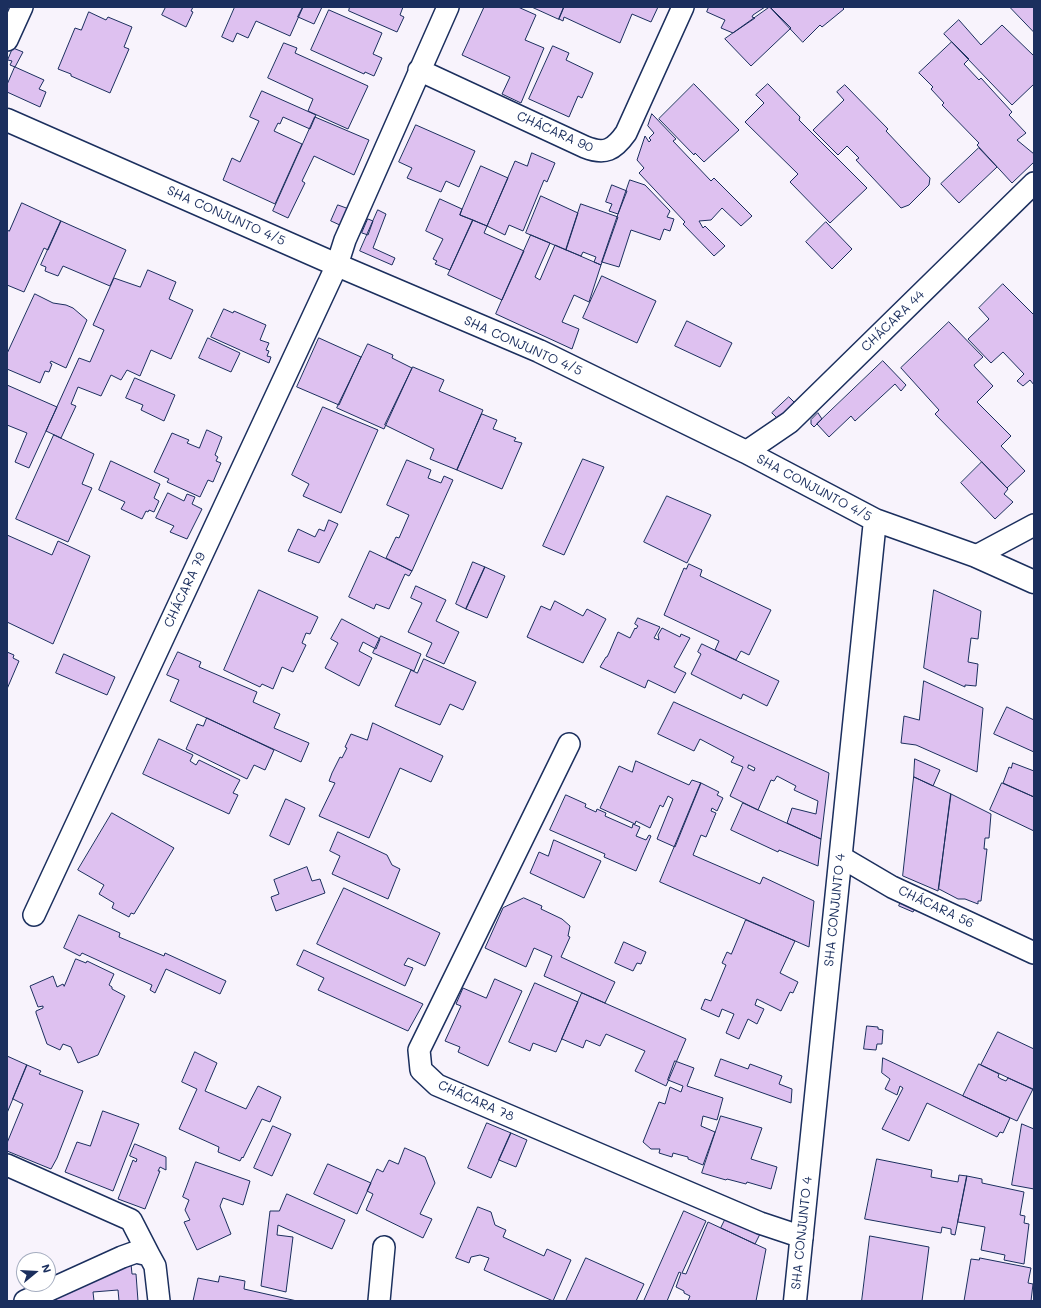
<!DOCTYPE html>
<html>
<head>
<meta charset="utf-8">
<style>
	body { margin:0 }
	#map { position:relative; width:1041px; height:1308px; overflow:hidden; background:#f8f3fc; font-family:Mali,sans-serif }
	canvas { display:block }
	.frame { position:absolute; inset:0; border:8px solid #1b2f5e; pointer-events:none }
	.north { position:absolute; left:16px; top:1252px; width:40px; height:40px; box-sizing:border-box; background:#fff; border:1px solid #a4acbf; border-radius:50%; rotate:72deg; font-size:11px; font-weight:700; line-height:16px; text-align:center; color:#1b2f5e }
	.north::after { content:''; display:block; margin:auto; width:14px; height:18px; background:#1b2f5e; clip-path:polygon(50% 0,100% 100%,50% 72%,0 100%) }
</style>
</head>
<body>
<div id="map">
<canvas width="1041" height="1308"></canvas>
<div class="frame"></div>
<div class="north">N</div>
</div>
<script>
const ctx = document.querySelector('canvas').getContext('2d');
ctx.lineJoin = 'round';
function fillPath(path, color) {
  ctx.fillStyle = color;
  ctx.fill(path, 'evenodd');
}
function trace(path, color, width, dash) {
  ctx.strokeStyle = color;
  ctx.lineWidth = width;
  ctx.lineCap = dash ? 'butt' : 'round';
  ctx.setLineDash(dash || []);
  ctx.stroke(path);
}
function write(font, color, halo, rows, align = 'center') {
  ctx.font = font + ' Mali,sans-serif';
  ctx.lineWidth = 3.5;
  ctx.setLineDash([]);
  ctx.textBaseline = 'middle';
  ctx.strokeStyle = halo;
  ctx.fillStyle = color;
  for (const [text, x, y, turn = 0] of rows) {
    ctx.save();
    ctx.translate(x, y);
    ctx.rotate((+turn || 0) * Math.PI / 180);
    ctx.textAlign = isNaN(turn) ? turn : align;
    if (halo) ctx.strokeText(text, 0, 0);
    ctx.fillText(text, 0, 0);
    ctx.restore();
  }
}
const building = new Path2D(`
	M166 7H193L191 11 193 12 186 27 162 15Z
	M235 7H303L290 36 256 21 248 38 237 33 233 42 222 37Z
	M303 7H322L314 24 298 17Z
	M350 7H403L400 15 404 17 397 32 349 11Z
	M518 7 536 15 525 40 544 48 521 103 502 94 510 77 462 55 484 7Z
	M532 7H564L559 19Z
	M564 7H658L651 22 632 14 620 43 564 17 563 21 559 19Z
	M709 7H765L753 15 752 17 755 18 733 33 721 28 725 20 707 12Z
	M770 7 791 28 751 66 725 39Z
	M770 7H842L844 9 822 27 820 25 803 42Z
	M1010 7H1034V32Z
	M329 10 382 33 373 54 382 58 374 76 365 72 364 74 311 50Z
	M89 12 106 20 108 17 132 27 124 47 129 49 110 93 71 76V74L58 69 75 28 81 30Z
	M959 20 981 45 1002 25 1034 56V84L1012 105 944 34Z
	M952 42 969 59 964 64 979 80 981 78 991 89 1012 112 1009 115 1026 133 1017 140 1034 154V162L1012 183 977 145 979 143 942 105 944 103 931 89 933 87 919 73Z
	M284 43 297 48 295 53 368 86 348 129 308 111 313 99 268 78Z
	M553 46 569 53 566 60 593 73 582 98 578 96 569 117 529 99Z
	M13 48 23 52 15 67 10 65 12 61 8 60Z
	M15 67 44 80 39 89 46 92 40 107 7 92V85Z
	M694 84 739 130 704 162 695 153 694 155 659 119Z
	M768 84 800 117 799 120 867 188 830 223 790 182 798 174 745 122 764 103 756 95Z
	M845 85 888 129 886 131 930 178 929 185 909 205 901 208 856 160 859 158 847 146 838 155 813 130 844 100 837 92Z
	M262 91 316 115 310 129 283 117 280 124 278 123 274 131 302 144 275 204 223 180 232 158 240 162 252 136 259 121 250 117Z
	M652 114 676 139 673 141 711 181 714 178 752 216 741 226 722 208 711 220 699 221 703 228 705 226 725 246 714 256 683 224 685 222 639 173 644 168 637 160 645 136 649 142 651 140 649 138 654 133 648 126Z
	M315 117 369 140 354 175 314 156 302 181 305 183 288 218 273 211Z
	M416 125 475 151 459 187 446 181 441 192 407 178 412 168 399 162Z
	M979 148 997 167 959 203 941 184Z
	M532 153 555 163 547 182 544 180 523 231 509 225 505 235 487 226 515 161 527 166Z
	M481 166 508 178 487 226 460 215Z
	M630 180 645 185 670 211 667 217 674 219 670 231 664 229 660 240 631 230 619 267 602 262Z
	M612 185 627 191 618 214 609 211 612 204 606 202Z
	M541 196 578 213 566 250 526 233Z
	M440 199 462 209 460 215 473 220 450 270 435 264 437 261 433 259 443 239 426 231Z
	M22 203 61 221 48 250 44 248 24 292 7 285V230L9 231Z
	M581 204 618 217 601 265 594 262 596 257 583 252 581 256 566 250Z
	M338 205 349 209 342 226 331 221Z
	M378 210 386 214 373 248 395 258 392 265 360 251Z
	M368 219 373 221 368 235 362 233Z
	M473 220 487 226 484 233 524 251 502 300 448 275Z
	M61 221 126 250 110 286 63 266 58 276 45 271 46 267 41 265Z
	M826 222 852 249 832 269 806 242Z
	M531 235 550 243 535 277 540 280 555 245 601 265 589 302 574 295 562 322 579 329 572 349 496 314Z
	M148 270 176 282 169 299 193 310 171 359 151 350 140 376 127 370 121 380 111 375 101 396 78 387 71 404 76 406 61 438 46 431 79 358 90 362 104 330 93 325 114 278 140 287Z
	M602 276 656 301 637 343 583 318Z
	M1003 284 1034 315V385L1030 380 1023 386 1017 381 1024 374 1003 352 991 363 968 339 989 319 979 308Z
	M35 294 53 303 66 305 73 308 87 320 66 368 51 361 50 363 52 364 49 372 45 371 40 383 7 369V354Z
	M224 309 233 313 234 311 266 325 260 340 269 343 266 350 269 351 267 356 271 357 269 363 211 337Z
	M687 321 732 343 720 367 675 346Z
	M949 322 983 357 974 365 975 367 993 386 977 402 1011 436 1001 446 1025 471 1007 488 935 414 939 410 901 368Z
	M208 338 240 353 231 372 199 358Z
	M319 338 361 357 339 405 297 387Z
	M368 344 393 355 392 358 412 368 384 429 337 408Z
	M883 361 906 385 901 391 895 384 855 421 851 416 829 437 817 424Z
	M413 367 444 380 439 391 483 410 457 470 430 459 434 449 385 425Z
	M135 378 175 395 164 421 141 410 143 405 126 398Z
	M7 385 57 407 29 468 15 462 27 433 7 425Z
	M789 397 796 404 777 418 772 413Z
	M323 407 378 430 341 513 303 496 309 484 292 475Z
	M818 413 822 419 814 427 811 424V420Z
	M482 414 497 420 493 429 516 438 514 441 522 443 502 489 457 470Z
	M207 430 222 437 215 455 218 457 216 461 221 463 213 482 208 480 200 497 167 482 169 479 154 472 172 433 189 440 187 443 199 448Z
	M54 435 94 454 82 484 92 488 68 542 16 519Z
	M583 459 604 467 564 555 543 546Z
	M407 460 431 470 428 478 441 483 444 476 453 480 412 571 386 558 396 537 399 538 409 515 387 505Z
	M111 461 160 484 154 498 159 501 154 512 149 510 148 512 146 511 142 519 121 509 125 502 99 490Z
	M982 462 1008 489 1004 494 1013 502 995 519 961 483Z
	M168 493 184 501 187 494 195 497 192 504 202 509 187 539 170 532 174 526 156 518Z
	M667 496 711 515 687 563 644 542Z
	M329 520 338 524 319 563 288 551 298 529 315 537 319 529 324 531Z
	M7 535 52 555 58 541 90 556 53 644 7 622Z
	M370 551 412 571 409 576 405 574 389 609 376 604 374 609 349 597Z
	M473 562 485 567 466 609 456 604Z
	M689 564 702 570 700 576 771 610 749 655 741 651 736 660 715 650 719 641 664 615 684 568 686 569Z
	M485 567 505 576 487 618 466 609Z
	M416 586 446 600 436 621 459 632 444 664 426 656 432 643 408 632 422 603 411 598Z
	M259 590 318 617 310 634 306 633 302 643 306 645 293 672 282 667 273 689 262 684 260 687 224 670Z
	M934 590 981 611 978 639 971 638 968 662 978 664 976 686 965 685V687L924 668Z
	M555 601 583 616 587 609 606 619 583 663 527 637 541 606 550 610Z
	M638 618 660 627 654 638 659 640 658 635 662 628 680 637 681 634 690 638 674 667 686 673 675 693 648 680 645 688 600 667 606 657H607L609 653 618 632 630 638 635 628 636 629 638 626 635 624Z
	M342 619 380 639 376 649 363 642 359 651 372 658 359 686 325 668 338 643 331 639Z
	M381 636 421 654 414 671 373 653Z
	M702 644 779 681 767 706 743 694 741 699 691 674 701 654 698 652Z
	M7 652 14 655 13 658 19 661 7 689Z
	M178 652 201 662 199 667 257 692 253 702 280 714 274 728 309 743 301 762 170 701 179 680 167 675Z
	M64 654 115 677 107 695 56 673Z
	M424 659 476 682 463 710 450 704 440 725 395 706 411 670 417 673Z
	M924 681 983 708 977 772 916 745 901 743 904 716 919 720Z
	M674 702 829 773 821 839 787 823 792 808 816 814 818 801 794 790 796 786 777 776 774 781 771 780 758 810 730 796 743 767 731 762 734 757 700 739 694 751 658 734ZM749 765 755 768 754 771 748 768Z
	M1007 707 1034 720V752L994 734Z
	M207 718 274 750 265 770 254 765 247 779 186 749 197 724 203 726Z
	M373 723 443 756 431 782 400 768 369 838 319 816 335 783 329 781 332 773 340 757 342 758 347 748 345 747 351 734 367 740Z
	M159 739 193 755 190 761 196 765 199 760 240 780 233 793 238 795 229 814 143 774Z
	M915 759 940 770 933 786 914 777Z
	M636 761 689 785 692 780 701 783 675 847 657 839 673 799 668 796 663 807 660 805 650 828 636 821 635 824 600 808 619 766 632 772Z
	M1013 763 1034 771V797L1003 783 1009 767 1011 768Z
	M914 777 951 794 938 891 903 876Z
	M701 783 719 792 717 795 723 798 717 811 712 808 711 811 716 813 706 837 701 835 693 855 760 884 763 877 814 901 809 947 660 882Z
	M1002 783 1034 797V831L990 810Z
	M951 794 991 814 989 838H985L984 849H987L981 901H978V904L965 899H958L939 889Z
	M566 795 586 804 585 807 596 812 597 809 606 813 605 816 632 828 633 824 640 827 636 836 646 840 649 835 651 836 636 871 604 857 605 854 550 830Z
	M286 799 305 808 289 845 270 836Z
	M743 803 821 839 818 866 779 850 778 852 731 830Z
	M112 813 174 848 134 914 131 913 129 917 112 908 114 903 99 894 104 885 78 870Z
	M338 832 387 855 392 865 400 869 388 899 332 874 340 856 330 851Z
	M554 840 601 861 584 898 530 873 539 852 548 856Z
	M307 867 312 881 320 879 325 893 276 911 271 897 279 894 274 880Z
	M344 888 440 933 425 966 408 958 404 965 413 968 405 986 317 944Z
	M905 892 919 902 913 912 899 906Z
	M524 898 542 906 541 909 562 919 570 926 568 936 570 937 561 957 615 982 605 1003 544 976 552 956 534 948 526 967 485 948 503 908Z
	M79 915 120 933 119 937 164 956 165 953 226 981 220 994 166 969 155 993 150 990 152 985 82 953 80 956 64 948Z
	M746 920 795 941 780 973 798 982 793 993 790 992 781 1011 757 999 755 1005 764 1009 757 1024 748 1019 739 1039 726 1033 734 1014 722 1009 719 1017 701 1009 705 999 711 1001 726 965 722 963 727 952 731 954Z
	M624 942 646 952 641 964 637 963 633 971 615 963Z
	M304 950 423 1004 408 1031 318 990 324 978 297 965Z
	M76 959 86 963 87 961 114 974 109 985 112 987V989L125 996 98 1055 78 1063 71 1047 63 1044 60 1050 47 1044 36 1013V1011L43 1008V1006L38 1007 30 986 53 976 57 987 63 984 64 986Z
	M495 979 522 991 488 1066 458 1052 460 1047 445 1041 461 1006 456 1004 463 988 486 998Z
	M535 983 578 1002 556 1052 533 1043 530 1051 509 1042Z
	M582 993 686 1039 666 1086 635 1071 645 1051 606 1034 600 1046 586 1040 583 1048 562 1039Z
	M867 1026 878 1027V1029L883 1030 882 1044H877L876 1050 864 1049Z
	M998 1032 1034 1049V1090L981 1065Z
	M195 1052 217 1063 205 1091 246 1109 258 1086 281 1097 270 1122 262 1119 243 1158 242 1157 240 1161 218 1152 219 1147 179 1129 197 1089 182 1082Z
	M7 1056 27 1065 7 1113Z
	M883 1058 1010 1118 1003 1133 1000 1132 997 1137 927 1103 909 1141 882 1129 903 1088 900 1086 897 1095 885 1089 890 1079 882 1073Z
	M721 1059 748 1069 750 1064 782 1076 779 1084 792 1089 791 1103 715 1076Z
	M675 1061 694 1068 687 1086 723 1098 717 1120 703 1116 701 1126 715 1132 703 1165 688 1159V1157L673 1153 672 1157 659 1153 660 1149H651L643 1142 659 1102 665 1104 670 1087 681 1092 683 1086 668 1080Z
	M979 1064 999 1074 998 1077 1001 1079 1006 1081 1008 1078 1033 1089 1017 1121 963 1096Z
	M27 1065 41 1071 39 1074 83 1091 57 1158 51 1169 7 1151V1143L23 1104 13 1099Z
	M103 1111 139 1124 113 1191 65 1172 77 1142 90 1146Z
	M721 1116 762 1128 751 1159 777 1167 771 1189 747 1182 746 1184 727 1179 726 1180 702 1173Z
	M487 1123 511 1133 491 1178 468 1168Z
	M1022 1124 1034 1129V1189L1012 1185Z
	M273 1126 291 1134 272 1176 254 1168Z
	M511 1133 527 1140 516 1167 499 1160Z
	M135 1144 166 1157V1170L160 1167 158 1171H160L145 1209 118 1199 133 1160 136 1162 137 1159 130 1156Z
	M405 1148 425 1157 435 1183 420 1214 432 1219 423 1238 366 1210 373 1194 367 1191 377 1169 383 1172 389 1160 398 1164Z
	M877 1159 932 1170 931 1177 958 1182 959 1175 967 1176 955 1235 951 1234V1229L942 1227 941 1233 865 1219Z
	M196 1162 250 1181 243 1205 223 1198 220 1206 231 1234 197 1250 184 1222 190 1220 185 1210 189 1200 183 1197Z
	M328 1164 371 1183 357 1214 314 1194Z
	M967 1176 982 1179V1183L1024 1192 1020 1215 1025 1216 1024 1223 1029 1224 1024 1264 1004 1260 1005 1255 981 1250 985 1227 958 1222Z
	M287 1194 345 1220 332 1249 278 1225 277 1235 293 1237 286 1292 261 1286 270 1211H279Z
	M478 1207 491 1212 495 1225 506 1230 503 1237 544 1256 547 1249 571 1260 553 1301 484 1270 489 1258 480 1255 471 1257 469 1263 456 1258Z
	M684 1211 706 1221 682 1273 686 1274 708 1222 766 1249 756 1301H688L690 1296 684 1293V1291L676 1287 681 1273 679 1272 667 1301H644Z
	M726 1218 760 1234 755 1244 721 1228Z
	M870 1236 929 1247 922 1301H862Z
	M586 1258 644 1284 636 1301H566Z
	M980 1258 1031 1268 1028 1283 1033 1284 1031 1301H964L971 1259 979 1260Z
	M131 1264 132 1274H136L138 1301H119L118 1290 93 1292 94 1301H56L55 1292Z
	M220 1276 245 1281 244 1289 297 1301H193L198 1278 218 1282Z`);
const minor = new Path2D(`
	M7 40 22 7
	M419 70 585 147C605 155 614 150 626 133L683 7
	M746 452 790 422 1034 183
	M976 556 1034 525
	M569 744 419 1050 421 1070 437 1085 760 1223 802 1237
	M841 857 892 887 1034 953
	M34 915 337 265 345 240 448 7
	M7 1165 131 1220 149 1255
	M25 1301 122 1257 136 1252 149 1255 155 1266 159 1301
	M379 1301 384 1247`);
const tertiary = new Path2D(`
	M7 120 337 265 539 351 746 452 875 520 976 556 1034 582
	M795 1301 875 520`);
const streetNames = [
	["CHÁCARA 90",555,132,24],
	["SHA CONJUNTO 4/5",226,216,24],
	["CHÁCARA 44",893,321,-44],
	["SHA CONJUNTO 4/5",523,346,24],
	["SHA CONJUNTO 4/5",814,488,28],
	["CHÁCARA 79",185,590,-65],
	["CHÁCARA 56",936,907,25],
	["SHA CONJUNTO 4",835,910,-84],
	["CHÁCARA 78",476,1101,24],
	["SHA CONJUNTO 4",802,1233,-84]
];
fillPath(building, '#dec1f0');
trace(building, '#1b2f5e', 1);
trace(minor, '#1b2f5e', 24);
trace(tertiary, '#1b2f5e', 25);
trace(minor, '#fff', 21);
trace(tertiary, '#fff', 22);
write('13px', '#1b2f5e', '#fff', streetNames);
</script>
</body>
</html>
